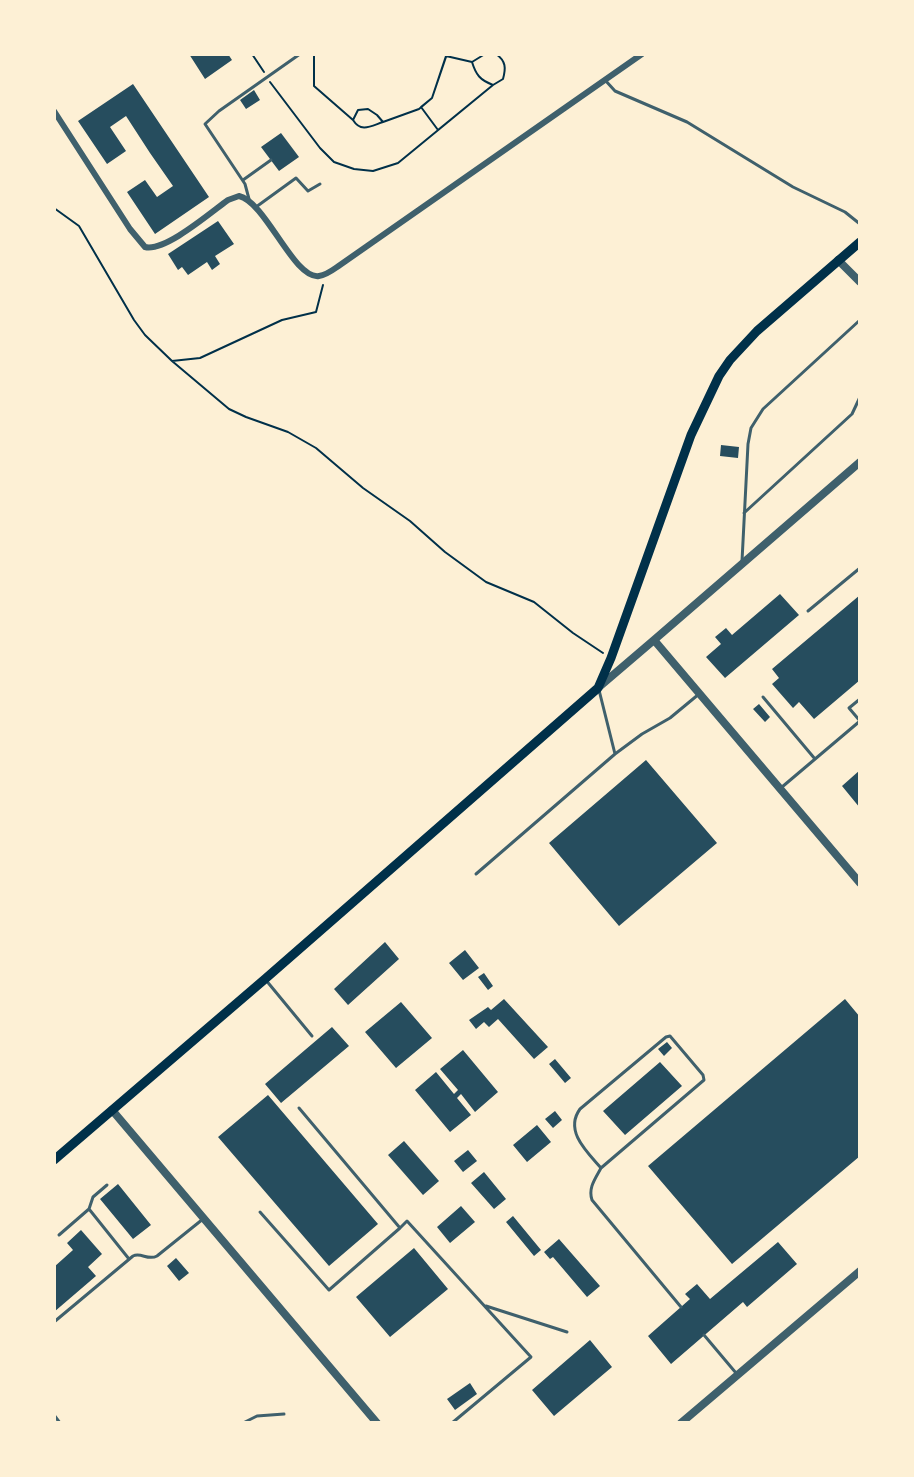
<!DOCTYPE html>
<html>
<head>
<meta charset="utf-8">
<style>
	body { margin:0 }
	#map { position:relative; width:914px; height:1477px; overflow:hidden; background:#fdf0d5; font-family:Lato,sans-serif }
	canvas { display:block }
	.frame { position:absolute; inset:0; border:56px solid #fdf0d5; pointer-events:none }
</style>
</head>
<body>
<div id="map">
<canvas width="914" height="1477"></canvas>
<div class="frame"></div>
</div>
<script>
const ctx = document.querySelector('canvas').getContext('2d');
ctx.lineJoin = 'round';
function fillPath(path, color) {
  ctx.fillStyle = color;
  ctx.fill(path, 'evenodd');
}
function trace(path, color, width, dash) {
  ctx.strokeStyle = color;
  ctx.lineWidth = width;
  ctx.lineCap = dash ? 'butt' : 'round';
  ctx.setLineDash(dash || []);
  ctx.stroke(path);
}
const building = new Path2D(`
	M189 54H228L232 60 205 79Z
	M133 84 209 197 155 234 127 192 145 180 157 197 173 186 150 153 126 116 110 127 126 151 107 164 78 121Z
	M254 90 260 100 246 109 240 100Z
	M281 133 299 157 279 171 261 147Z
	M218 221 234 244 215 256 220 264 212 270 207 262 188 275 182 267 178 270 168 254Z
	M721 445 739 447 738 458 720 456Z
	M780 594 799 615 725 678 706 657 721 644 715 637 726 628 732 635Z
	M860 595V680L814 719 799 702 793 708 772 684 779 678 772 669Z
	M759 704 770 717 765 722 753 709Z
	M646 760 717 843 619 926 549 843Z
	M860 770V808L842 786Z
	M385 942 399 959 348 1005 334 989Z
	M465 950 479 968 463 980 449 963Z
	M484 973 493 986 488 990 478 977Z
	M504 999 548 1047 534 1059 498 1019 489 1027 484 1022 476 1029 469 1020 488 1007 491 1010Z
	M845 999 860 1017V1156L732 1264 648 1166Z
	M401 1002 432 1038 396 1068 365 1032Z
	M332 1027 349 1046 281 1103 265 1084Z
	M667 1042 672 1048 664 1056 658 1049Z
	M463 1050 498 1092 475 1112 461 1094 457 1098 471 1115 450 1132 415 1090 436 1072 454 1094 458 1090 440 1069Z
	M555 1059 571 1078 565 1083 549 1064Z
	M660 1062 682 1086 625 1135 603 1111Z
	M268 1095 378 1224 329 1266 218 1137Z
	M555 1111 562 1120 553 1128 545 1119Z
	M537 1125 551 1142 527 1162 513 1145Z
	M404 1141 439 1181 423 1195 388 1155Z
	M468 1150 477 1161 463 1172 454 1161Z
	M484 1172 506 1199 494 1209 471 1183Z
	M118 1184 151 1225 133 1239 100 1199Z
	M461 1206 475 1222 450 1243 437 1227Z
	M513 1216 541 1250 534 1256 506 1222Z
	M81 1230 102 1254 88 1267 96 1276 54 1312V1267L73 1250 67 1243Z
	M559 1239 600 1286 587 1297 553 1257 550 1259 544 1252Z
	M778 1242 797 1264 747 1307 743 1302 671 1364 648 1336 690 1299 685 1294 697 1284 710 1299Z
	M414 1248 448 1289 390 1337 356 1297Z
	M176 1258 189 1273 179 1281 167 1266Z
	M590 1340 612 1367 554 1416 532 1390Z
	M470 1383 477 1394 455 1410 447 1399Z`);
const path = new Path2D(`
	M252 54 264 72
	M314 54V86L353 120 358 110 368 109 377 115 383 122 419 109 432 98 447 54
	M446 56 472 62C476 75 480 80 493 85L438 130 421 107 432 98Z
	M472 62 485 54
	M270 82 320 148 334 162 354 169 373 171 398 163 493 85
	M493 85 503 79C506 68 506 61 496 54
	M353 120C361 133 371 126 383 122
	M54 208 79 226 134 320 145 335 172 361 200 358 282 320 316 312 323 285
	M172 361 229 409 246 417 288 432 316 448 363 488 410 521 445 552 486 582 534 602 573 633 603 653`);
const service = new Path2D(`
	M605 80 615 91 687 122 793 187 845 212 860 224
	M243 180 271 160
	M249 199 245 184 205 124 219 111 300 54
	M256 207 296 178 308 191 320 184
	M744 513 852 414 860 397
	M742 561 748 444 751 428 763 409 860 320
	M808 611 860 568
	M763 697 815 759
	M615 754 642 734 670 718 699 694
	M782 787 860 721 849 708 860 699
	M476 874 615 754 599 690
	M265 979 312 1036
	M299 1108 400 1228 407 1221 531 1357 452 1423
	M601 1168 704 1080 703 1075 670 1036 666 1037 580 1109C564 1131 587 1152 601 1168 595 1179 588 1188 592 1200L681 1307
	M89 1209 93 1197 107 1185
	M260 1212 329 1290 400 1228
	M59 1235 89 1209 129 1259
	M486 1306 567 1332
	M54 1322 133 1256C141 1252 148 1261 157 1256L203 1219
	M704 1335 736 1373
	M54 1415 60 1423
	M243 1423 257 1416 284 1414`);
const minor = new Path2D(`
	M54 111 130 229 145 247C165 252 210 213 228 200L239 196C266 202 294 280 319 276 327 275 334 269 340 265L642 54`);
const tertiary = new Path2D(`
	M838 260 860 282
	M654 640 860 462
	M599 687 654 640 860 883
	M112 1110 377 1423
	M681 1423 860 1271`);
const primary = new Path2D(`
	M54 1160 265 979 598 688 611 658 691 435 719 376 730 360 757 331 860 242`);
fillPath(building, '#264d5e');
trace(path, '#003049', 2);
trace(service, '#3f606c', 3);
trace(minor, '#3f606c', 6);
trace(tertiary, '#3f606c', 8);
trace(primary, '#003049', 9);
</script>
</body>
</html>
